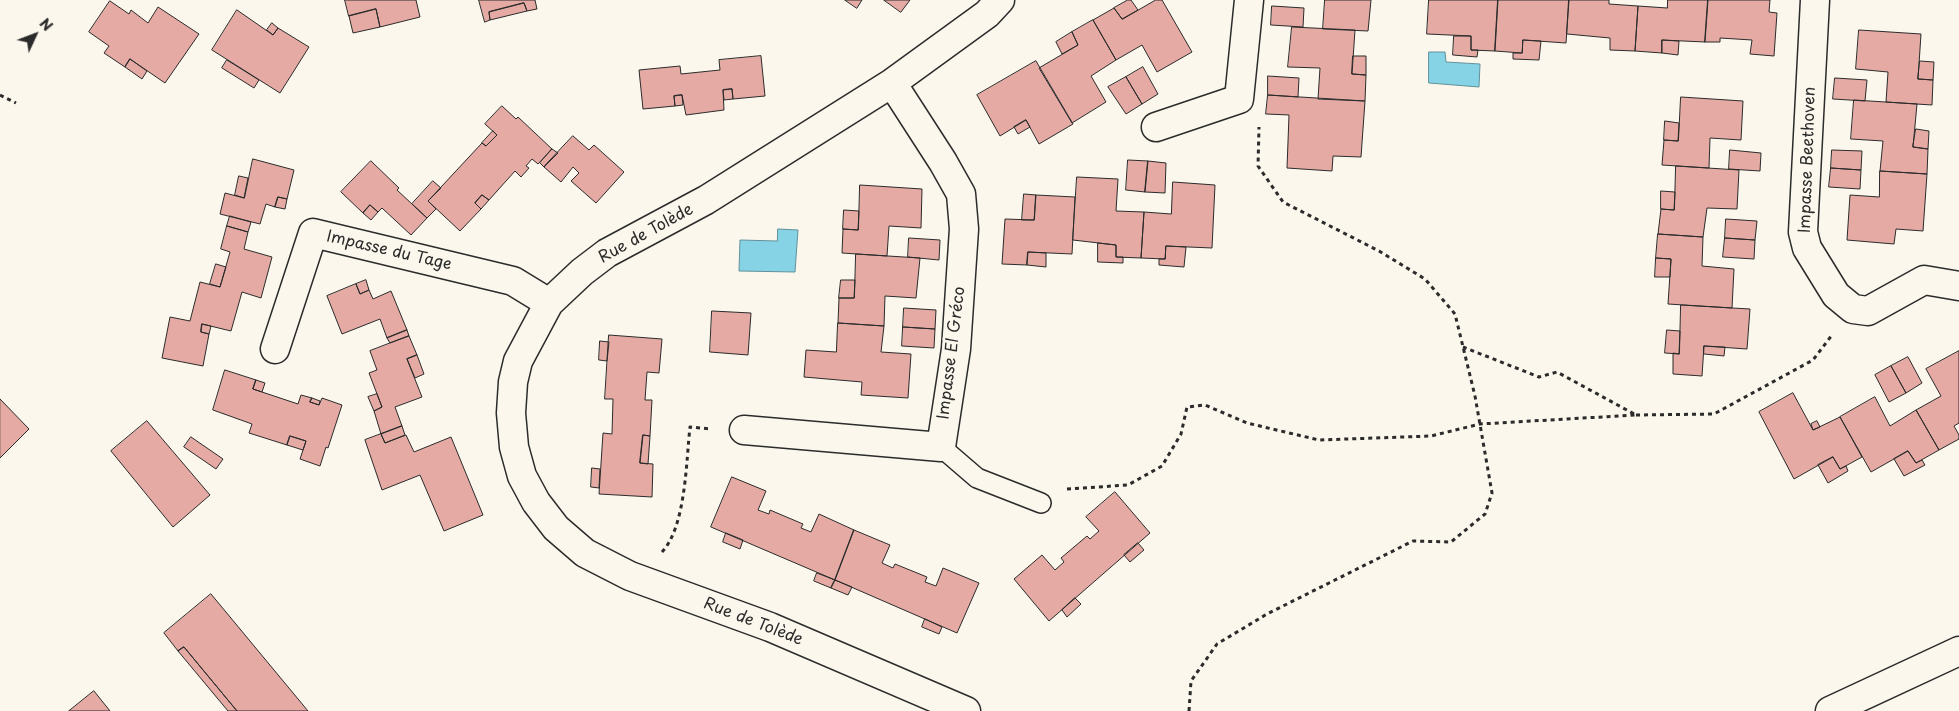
<!DOCTYPE html>
<html>
<head>
<meta charset="utf-8">
<style>
	body { margin:0 }
	#map { position:relative; width:1959px; height:711px; overflow:hidden; background:#fbf7ec; font-family:"Playpen Sans",sans-serif }
	canvas { display:block }
	.north { position:absolute; left:10px; top:10px; width:50px; height:50px; -webkit-text-stroke:4px #fbf7ec; paint-order:stroke; rotate:47deg; font-size:14px; font-weight:700; line-height:20px; text-align:center; color:#2b2b2b }
	.north::after { content:''; display:block; margin:auto; width:18px; height:22px; background:#2b2b2b; clip-path:polygon(50% 0,100% 100%,50% 72%,0 100%) }
</style>
</head>
<body>
<div id="map">
<canvas width="1959" height="711"></canvas>
<div class="north">N</div>
</div>
<script>
const ctx = document.querySelector('canvas').getContext('2d');
ctx.lineJoin = 'round';
function fillPath(path, color) {
  ctx.fillStyle = color;
  ctx.fill(path, 'evenodd');
}
function trace(path, color, width, dash) {
  ctx.strokeStyle = color;
  ctx.lineWidth = width;
  ctx.lineCap = dash ? 'butt' : 'round';
  ctx.setLineDash(dash || []);
  ctx.stroke(path);
}
function write(font, color, halo, rows, align = 'center') {
  ctx.font = font + ' "Playpen Sans",sans-serif';
  ctx.lineWidth = 5;
  ctx.setLineDash([]);
  ctx.textBaseline = 'middle';
  ctx.strokeStyle = halo;
  ctx.fillStyle = color;
  for (const [text, x, y, turn = 0] of rows) {
    ctx.save();
    ctx.translate(x, y);
    ctx.rotate((+turn || 0) * Math.PI / 180);
    ctx.textAlign = isNaN(turn) ? turn : align;
    if (halo) ctx.strokeText(text, 0, 0);
    ctx.fillText(text, 0, 0);
    ctx.restore();
  }
}
const water = new Path2D(`
	M1429 52H1445L1446 62 1480 64 1479 87 1429 83Z
	M778 229 798 230 795 272 739 271 740 240 777 241Z`);
const building = new Path2D(`
	M345 0H416L420 17 380 27 376 9 349 16Z
	M479 0H535L537 9 527 11 524 3 489 12 490 20 485 22Z
	M845 0H862L857 8Z
	M884 0H910L901 12Z
	M1128 0H1131L1138 10 1122 19 1114 8Z
	M1156 0H1162L1192 52 1157 72 1142 45 1116 60 1093 20 1114 8 1122 19Z
	M1325 0H1371L1368 31 1323 29Z
	M1429 0H1498L1495 51 1471 50V36L1427 34Z
	M1498 0H1569L1566 43 1523 40 1522 53 1495 51Z
	M1569 0H1609V4L1638 6 1635 51 1610 50V38L1567 34Z
	M1668 0H1708L1705 42 1662 40V53L1635 51 1638 6 1667 8Z
	M1708 0H1770L1769 12 1777 13 1774 56 1750 54 1752 40 1720 38V42H1705Z
	M110 1 129 14 131 10 148 23 158 7 199 34 165 83 130 59 125 67 104 53 109 46 89 32Z
	M524 3 527 11 490 20 489 12Z
	M1272 6 1304 8 1303 27 1271 25Z
	M376 9 380 27 353 33 349 16Z
	M237 10 273 35 278 28 309 47 280 93 212 50Z
	M1093 20 1116 60 1091 76 1106 102 1072 123 1039 68 1078 45 1072 32Z
	M272 23 278 28 273 35 267 30Z
	M1292 27 1355 30 1352 74 1366 75 1365 101 1318 99 1320 68 1288 67Z
	M1859 30 1921 34 1918 79 1933 80 1932 105 1886 102 1888 72 1856 69Z
	M1072 32 1078 45 1062 54 1056 42Z
	M1454 36H1471V50H1478L1477 57 1453 55Z
	M1523 40 1541 41 1539 60 1513 59V53H1522Z
	M1662 40 1679 41 1678 55 1662 53Z
	M761 56 765 96 733 99 732 89 723 90 724 110 686 115 682 95 674 96 675 106 643 109 639 70 680 66 681 74 720 70 719 60Z
	M1353 56H1366V75L1352 74Z
	M130 59 147 71 142 79 125 67Z
	M227 60 259 80 254 88 222 68Z
	M1036 61 1073 124 1039 144 1026 120 1000 136 977 95Z
	M1920 61 1934 62 1933 80 1918 79Z
	M1143 67 1158 94 1142 104 1126 77Z
	M1268 76 1299 78 1298 97 1268 95Z
	M1126 77 1142 104 1126 114 1108 87Z
	M1835 78 1867 80 1865 101 1833 99Z
	M732 89 733 99 724 100 723 90Z
	M682 95 683 105 675 106 674 96Z
	M1268 95 1365 101 1361 157 1333 156 1332 171 1287 168 1289 115 1266 114Z
	M1681 97 1743 101 1741 140 1710 138 1709 168 1662 165 1664 140 1678 141Z
	M1854 100 1917 104 1913 147 1928 149 1927 174 1880 171 1883 141 1851 139Z
	M502 106 516 119 518 117 552 149 538 164 532 159 526 166 529 168 521 177 515 171 489 200 482 195 475 203 481 209 460 231 428 201 482 143 486 146 497 135 485 124Z
	M1026 120 1030 127 1018 134 1014 127Z
	M1665 121 1679 123 1678 141 1664 140Z
	M1916 129 1929 131 1928 149 1913 147Z
	M493 131 497 135 486 146 482 143Z
	M573 136 589 150 594 145 624 172 596 203 571 181 579 173 573 167 561 182 544 167Z
	M552 149 558 153 544 167 540 163Z
	M1730 150 1761 153 1760 171 1729 169Z
	M1832 150 1862 151 1861 170 1831 168Z
	M253 159 294 170 287 199 278 197 275 207 266 204 260 224 220 214 225 193 244 198Z
	M1128 160 1148 161 1145 192 1126 190Z
	M371 161 399 188 397 190 427 218 411 235 382 208 378 212 370 205 363 213 341 192Z
	M1148 161 1166 163 1165 193 1145 192Z
	M1676 166 1739 170 1737 209 1707 208 1703 237 1658 234 1661 209 1674 210Z
	M1831 168 1861 170 1860 189 1829 187Z
	M1880 171 1927 174 1923 231 1896 229 1894 244 1847 240 1850 195 1879 197Z
	M239 176 248 178 244 198 235 195Z
	M1077 177 1118 179 1116 211 1144 212 1141 258 1116 257V245L1073 240Z
	M433 181 441 188 428 201 436 209 427 218 412 204Z
	M1173 182 1215 185 1212 248 1166 246 1165 259 1141 258 1144 212 1171 214Z
	M860 185 922 189 921 228 889 226 887 256 842 253 843 229 858 230Z
	M1661 191 1675 192 1674 210 1661 209Z
	M1024 194 1036 195 1034 220H1022Z
	M482 195 489 200 481 209 475 203Z
	M1036 195 1075 197 1072 254 1028 252 1027 265 1002 264 1005 219 1034 220Z
	M278 197 287 199 285 209 275 207Z
	M370 205 378 212 371 220 363 213Z
	M844 210 859 211 858 230 843 229Z
	M230 216 251 222 248 232 227 226Z
	M1726 219 1757 221 1755 240 1725 238Z
	M227 226 248 232 244 249 272 257 261 298 242 292 231 331 202 324 201 332 209 334 203 366 162 358 170 317 190 321 200 282 220 287 230 252 221 249Z
	M1658 234 1703 237 1702 266 1734 269 1732 308 1668 304 1671 259 1656 258Z
	M909 238 940 240 939 260 908 257Z
	M1725 238 1755 240 1754 259 1723 257Z
	M1098 243 1116 245V257H1123V263L1098 262Z
	M1166 246 1186 247 1184 267 1159 265V259H1165Z
	M1028 252 1046 253V267L1027 265Z
	M856 254 920 258 916 298 885 296 884 326 838 323 839 298H854Z
	M1656 258 1671 259 1670 277H1655Z
	M216 264 226 267 220 287 210 284Z
	M366 280 369 290 360 294 356 284Z
	M841 280H855L854 298H839Z
	M356 284 360 294 369 290 373 299 391 291 407 330 387 338 380 319 342 334 327 296Z
	M1681 305 1750 309 1747 349 1704 346 1702 376 1673 374V353L1679 354Z
	M904 308 936 310 935 329 903 327Z
	M712 311 751 313 748 355 710 352Z
	M838 323 884 326 881 352 911 354 908 398 861 395 862 382 804 377 806 350 836 352Z
	M202 324 211 326 209 334 201 332Z
	M903 327 935 329 934 348 902 346Z
	M407 330 409 336 390 343 387 338Z
	M1667 330 1680 331 1679 354 1665 353Z
	M609 335 662 339 659 373 647 372 645 400H652L650 436 643 435 640 463 653 464 652 497 599 494 603 433 612 434 613 399H605Z
	M409 336 417 355 407 359 422 397 395 407 402 426 381 434 374 411 382 407 369 373 377 370 370 351Z
	M600 341 609 342 607 361 599 360Z
	M1704 346 1725 347 1724 356 1704 354Z
	M1959 351V423L1954 426 1959 435V439L1939 450 1916 410 1941 396 1926 369Z
	M417 355 424 374 415 378 407 359Z
	M1908 357 1922 383 1906 393 1891 366Z
	M1891 366 1906 393 1889 402 1875 375Z
	M225 370 256 380 253 389 298 404 301 395 312 398 310 402 319 405 322 398 342 405 328 448 326 447 320 466 300 459 306 441 290 436 287 445 249 433 252 424 213 410Z
	M256 380 265 383 262 392 253 389Z
	M1793 393 1813 430 1840 417 1862 457 1840 469 1833 457 1794 479 1759 412Z
	M377 394 382 407 374 411 368 397Z
	M1875 397 1890 426 1916 410 1939 450 1916 463 1908 451 1871 472 1840 417Z
	M312 398 320 401 319 405 310 402Z
	M0 399 29 429 0 458Z
	M147 421 210 495 173 527 111 451Z
	M1817 421 1820 427 1813 430 1811 424Z
	M402 426 405 435 385 443 381 434Z
	M381 434 385 443 406 435 414 452 451 437 483 515 444 531 420 475 382 490 365 440Z
	M643 435 650 436 648 464 640 463Z
	M290 436 306 441 303 450 287 445Z
	M191 437 223 459 216 469 184 447Z
	M1908 451 1916 463 1922 460 1925 465 1904 476 1894 459Z
	M1833 457 1840 469 1846 466 1848 471 1828 483 1818 465Z
	M592 468 600 469 599 488 591 487Z
	M732 477 766 491 758 510 769 514 770 510 803 524 801 528 811 532 819 514 854 530 835 580 711 527Z
	M1115 492 1150 533 1049 621 1014 579 1042 555 1055 570 1064 562 1061 558 1087 536 1090 539 1099 531 1086 517Z
	M854 530 890 545 882 563 893 568 895 564 927 577 925 582 936 586 943 568 979 583 957 633 835 580Z
	M726 533 743 540 740 549 723 542Z
	M1138 543 1144 550 1130 562 1124 555Z
	M817 573 835 580 831 588 814 581Z
	M835 580 852 587 848 595 831 588Z
	M211 594 308 711H237L184 647 178 651 164 633Z
	M1075 598 1081 604 1067 617 1062 610Z
	M925 619 942 627 939 634 922 627Z
	M184 647 237 711H228L178 651Z
	M94 691 110 711H69Z`);
const path = new Path2D(`
	M0 95 16 103
	M1636 415 1714 414 1813 360 1832 335
	M1067 489 1128 485 1162 466 1181 434 1187 407 1205 405 1247 423 1319 440 1431 436 1480 424 1636 415 1557 372 1539 377 1463 347
	M662 552C686 526 686 462 690 427L711 429
	M1189 711 1191 681 1217 644 1267 614 1413 541 1451 542 1485 514 1492 493 1475 396 1455 314 1425 279 1379 251 1283 202 1258 166 1259 127`);
const service = new Path2D(`
	M941 447 977 478 1041 503`);
const minor = new Path2D(`
	M1815 0 1803 232 1807 248 1836 295 1853 309 1868 311 1924 280 1959 286
	M1156 127 1239 99 1249 0
	M275 349 313 233 513 281 549 303
	M744 430 941 447 956 349 964 229 961 194 943 162 892 83
	M966 711 770 627 630 576 585 553 556 528 536 502 522 476 514 447 511 413 513 382 518 361 549 303 582 272 607 253 706 200 892 83 987 14 1000 0
	M1830 711 1959 651`);
const streetNames = [
	["Impasse Beethoven",1808,160,-88],
	["Rue de Tolède",646,234,-29],
	["Impasse du Tage",389,251,13],
	["Impasse El Gréco",952,353,-83],
	["Rue de Tolède",753,622,21]
];
fillPath(water, '#86d3e5');
trace(water, '#62909b', 1);
fillPath(building, '#e4aaa3');
trace(building, '#2b2b2b', 1);
trace(service, '#2b2b2b', 22);
trace(minor, '#2b2b2b', 31);
trace(path, '#2b2b2b', 3, [4, 4]);
trace(service, '#fbf7ec', 19);
trace(minor, '#fbf7ec', 28);
write('16px', '#2b2b2b', '#fbf7ec', streetNames);
</script>
</body>
</html>
